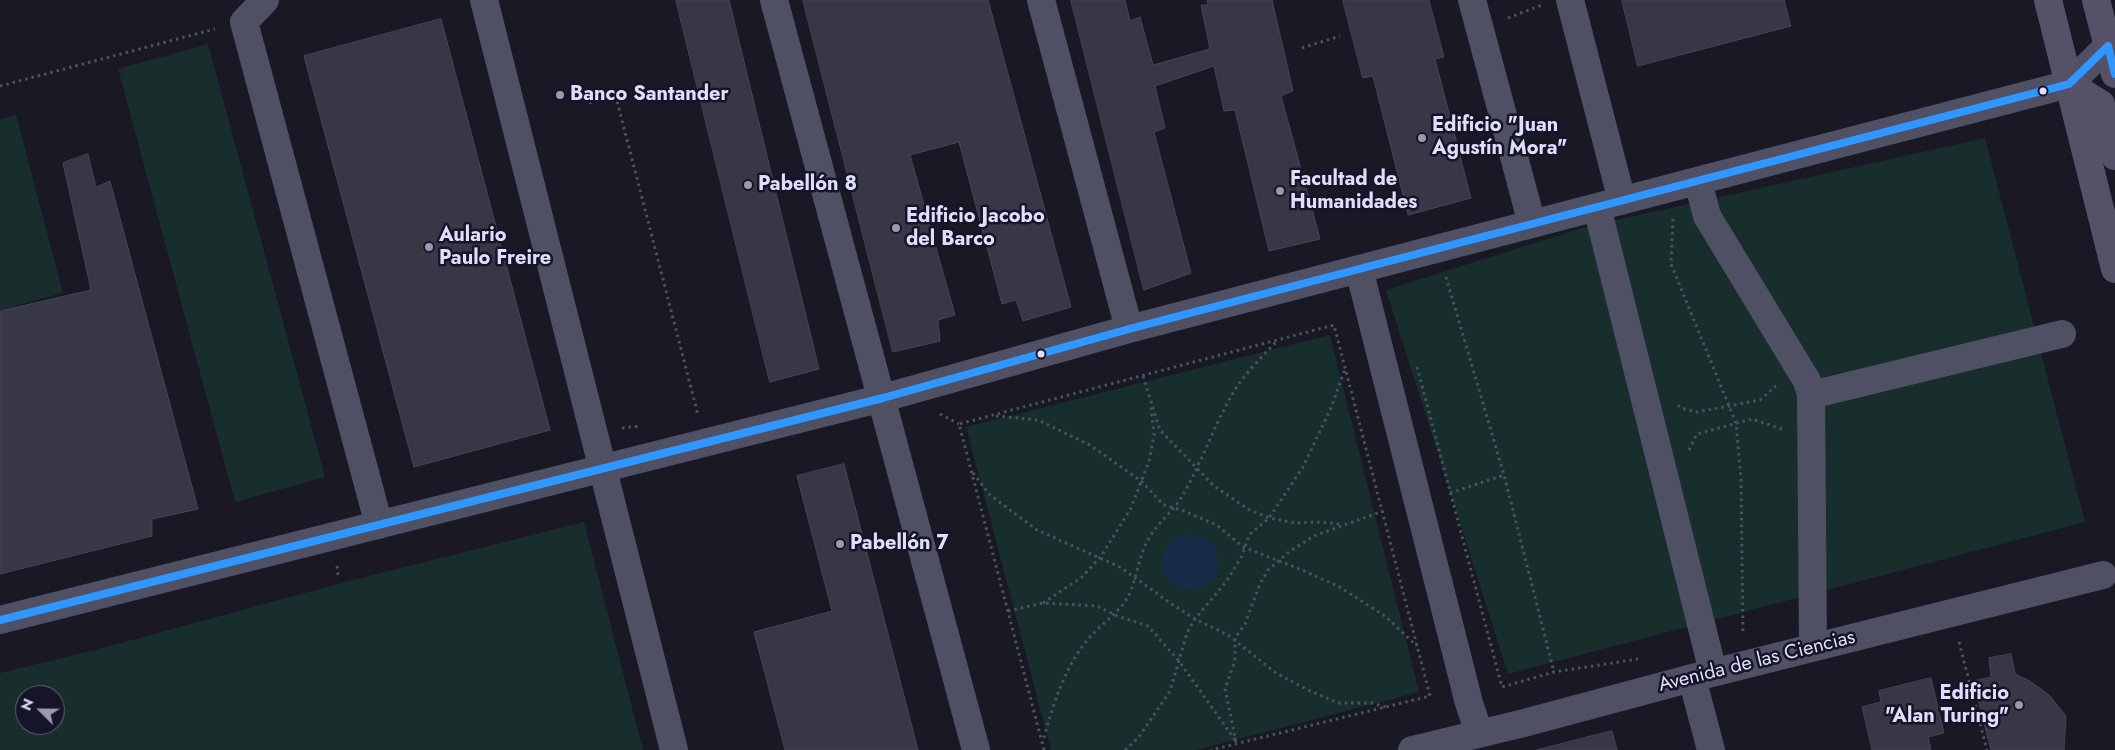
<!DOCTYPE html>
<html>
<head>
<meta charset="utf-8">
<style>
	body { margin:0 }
	#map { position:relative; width:2115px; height:750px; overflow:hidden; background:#191824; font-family:Jost,sans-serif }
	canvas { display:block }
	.north { position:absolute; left:15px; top:685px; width:50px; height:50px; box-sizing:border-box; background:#151428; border:1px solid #66657c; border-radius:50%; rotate:293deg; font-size:14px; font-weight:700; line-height:20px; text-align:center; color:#dfdffb }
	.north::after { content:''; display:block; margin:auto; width:18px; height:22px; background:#9a99b0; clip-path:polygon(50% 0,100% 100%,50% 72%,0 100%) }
</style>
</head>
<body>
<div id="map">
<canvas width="2115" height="750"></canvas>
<div class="north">N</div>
</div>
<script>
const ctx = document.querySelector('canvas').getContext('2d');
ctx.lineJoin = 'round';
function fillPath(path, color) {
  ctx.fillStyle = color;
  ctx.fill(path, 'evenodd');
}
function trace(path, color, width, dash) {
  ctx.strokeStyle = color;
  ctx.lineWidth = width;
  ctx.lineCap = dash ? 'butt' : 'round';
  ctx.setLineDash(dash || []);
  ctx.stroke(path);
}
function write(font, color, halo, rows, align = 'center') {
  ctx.font = font + ' Jost,sans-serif';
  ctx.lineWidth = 5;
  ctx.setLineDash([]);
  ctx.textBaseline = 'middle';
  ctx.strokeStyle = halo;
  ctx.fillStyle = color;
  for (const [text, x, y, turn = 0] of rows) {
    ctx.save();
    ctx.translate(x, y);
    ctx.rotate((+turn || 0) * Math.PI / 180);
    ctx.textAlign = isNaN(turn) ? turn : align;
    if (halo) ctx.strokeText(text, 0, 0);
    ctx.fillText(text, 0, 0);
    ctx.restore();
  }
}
const green = new Path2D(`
	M208 44 325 477 235 502 118 69Z
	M16 115 63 293 0 310V119Z
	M1985 138 2085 522 1508 674 1386 290 1585 227Z
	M1330 335 1419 692 1196 750H1051L966 427Z
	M584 522 643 750H0V673L95 650 345 582ZM25 695H55V725H25Z`);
const water = new Path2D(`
	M1162 562a28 28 0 1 1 56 0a28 28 0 1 1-56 0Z`);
const building = new Path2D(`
	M676 0H729L819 369 770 382Z
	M803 0H988L1071 307 1023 321 1016 300 1002 304 959 142 910 155 955 315 938 320 940 341 893 352Z
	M1071 0H1125L1130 21 1140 17 1153 65 1210 49 1201 5H1208L1207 0H1272L1293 91 1281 96 1320 239 1269 251 1235 110 1224 111 1214 66 1155 86 1165 128 1154 132 1191 273 1144 290Z
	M1343 0H1429L1444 57 1435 59 1471 198 1408 215 1373 76 1363 78Z
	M1622 0H1784L1791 26 1638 66Z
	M441 19 550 430 414 467 304 56Z
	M88 154 96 187 110 181 198 509 152 519V536L0 574V311L91 290 63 163Z
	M844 464 918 750H785L754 632 832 611 797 476Z
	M2011 654 2015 674 2030 681 2049 695 2066 716 2064 750H1991L1973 681 1991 677 1989 658Z
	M1931 678 1944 733 1928 737 1931 749 1926 750H1872L1862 707 1881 702 1879 691Z
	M1612 731 1617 750H1537Z`);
const path = new Path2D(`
	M1508 18 1542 5
	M1302 48 1340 36
	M0 86 215 29
	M589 103 616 97 698 415
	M1673 219 1671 264 1736 423 1741 479 1743 634
	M1446 277 1504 475 1554 672
	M1417 367 1502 687 1554 672 1638 659
	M1143 376 1160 430 1214 486 1248 509 1269 518 1295 523 1316 522 1342 524
	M1678 405 1681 408 1697 412 1729 406 1760 400 1776 386
	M940 414 959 424
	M996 416 1038 420 1090 445 1141 481 1164 505 1184 511 1217 525 1243 547 1297 568 1338 586 1385 616 1417 646
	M622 428 641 426
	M1689 450 1697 434 1752 419 1782 429
	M973 473 990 495 1037 530 1120 567 1170 603 1195 619 1228 635 1276 673 1308 690 1338 703H1372L1386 707
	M1450 493 1504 475
	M337 566 338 575
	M1043 603 1082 577 1102 555 1131 508 1149 461 1154 435 1151 407
	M1008 611 1043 603 1097 606 1117 616 1148 626 1179 661 1235 740
	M1959 642 1987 750
	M1236 742 1225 689 1235 661V638L1245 624 1259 586 1268 570 1289 552 1314 536 1383 511
	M1042 744C1053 706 1063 669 1089 638 1102 623 1118 614 1128 597 1137 579 1138 557 1148 540 1156 524 1172 513 1181 498 1201 465 1213 427 1233 393 1244 374 1262 357 1277 341
	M1044 750 959 424 1334 325 1430 696 1211 750
	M1125 750 1139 737 1170 691 1187 633 1195 619 1226 582 1242 556 1249 535 1269 518 1303 467 1331 408 1345 369`);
const minor = new Path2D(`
	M265 0 244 22 379 525
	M484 0 674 750
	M774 0 976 750
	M1041 0 1129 329
	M1472 0 1532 224
	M1570 0 1622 201
	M1698 181 1707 216 1807 381 1811 395 1813 647
	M1597 207 1713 672
	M1359 269 1469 703 1479 733
	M1811 395 2062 334
	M0 620 883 398 1129 329 2069 84 2108 46 2115 45
	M1692 678 1711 750
	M1412 750 1524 723 1692 678 2103 575`);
const major = new Path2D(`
	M2048 0 2115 269
	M2096 0 2115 74
	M2069 84 2101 104 2115 156`);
const bus1 = new Path2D(`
	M0 620 883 398 1129 329 2069 84 2108 46 2115 74`);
const markers = [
	[2043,91,4.5,"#dfdffb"],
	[560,95,5,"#9a99b0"],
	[1422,138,5,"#9a99b0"],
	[748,185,5,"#9a99b0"],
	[1280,191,5,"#9a99b0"],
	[896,228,5,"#9a99b0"],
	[429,247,5,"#9a99b0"],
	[1041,354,4.5,"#dfdffb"],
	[840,544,5,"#9a99b0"],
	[2019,705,5,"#9a99b0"]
];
const poiNames = [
	["Banco Santander",570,95],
	["Edificio \"Juan",1432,126],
	["Agustín Mora\"",1432,149],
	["Facultad de",1290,180],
	["Humanidades",1290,203],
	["Pabellón 8",758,185],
	["Edificio Jacobo",906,217],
	["del Barco",906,240],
	["Aulario",439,236],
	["Paulo Freire",439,259],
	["Pabellón 7",850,544],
	["Edificio",2009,694,"right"],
	["\"Alan Turing\"",2009,717,"right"]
];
const streetNames = [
	["Avenida de las Ciencias",1757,662,-14]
];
fillPath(green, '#172e2d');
fillPath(water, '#162c47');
fillPath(building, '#383745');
trace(building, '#454555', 1);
trace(path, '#48545f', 3, [2.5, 4]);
trace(minor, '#4f5063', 28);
trace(major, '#565068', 28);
trace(bus1, '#2f97ff', 8);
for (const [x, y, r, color] of markers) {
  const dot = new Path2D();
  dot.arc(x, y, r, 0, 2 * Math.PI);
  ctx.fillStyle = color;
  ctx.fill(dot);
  trace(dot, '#151428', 2);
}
write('bold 20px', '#dfdffb', '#151428', poiNames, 'left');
write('20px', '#dfdffb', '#151428', streetNames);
</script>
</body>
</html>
